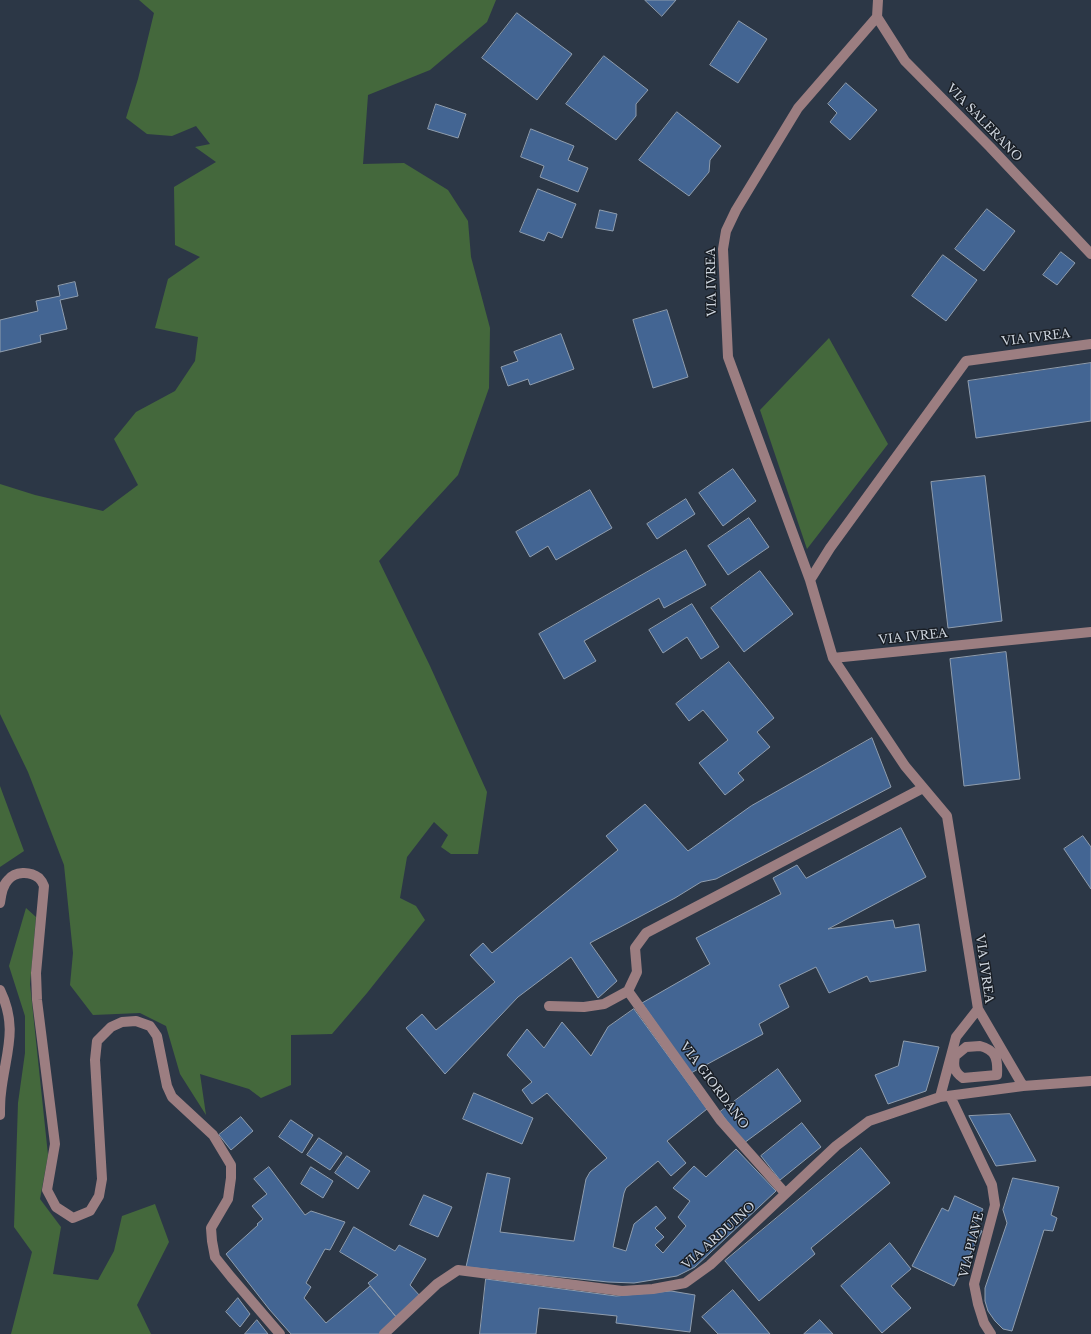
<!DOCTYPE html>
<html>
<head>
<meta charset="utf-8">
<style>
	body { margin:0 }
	canvas { display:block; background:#2c3746 }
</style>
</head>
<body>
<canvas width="1091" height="1334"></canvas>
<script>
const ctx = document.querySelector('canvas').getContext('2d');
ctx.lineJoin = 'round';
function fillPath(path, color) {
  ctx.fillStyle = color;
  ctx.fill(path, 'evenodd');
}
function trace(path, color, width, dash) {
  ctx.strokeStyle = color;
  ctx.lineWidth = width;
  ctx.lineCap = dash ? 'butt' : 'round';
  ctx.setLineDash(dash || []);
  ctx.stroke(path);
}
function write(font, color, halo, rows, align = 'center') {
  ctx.font = font + ' "Libre Baskerville",serif';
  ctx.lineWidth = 3;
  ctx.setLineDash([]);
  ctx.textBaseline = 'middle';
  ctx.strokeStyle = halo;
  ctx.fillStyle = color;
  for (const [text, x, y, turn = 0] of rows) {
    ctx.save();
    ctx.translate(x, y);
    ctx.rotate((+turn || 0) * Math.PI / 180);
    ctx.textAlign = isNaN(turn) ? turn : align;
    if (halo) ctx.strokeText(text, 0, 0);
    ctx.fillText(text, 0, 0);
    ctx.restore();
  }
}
const green = new Path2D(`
	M139 0H496L487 22 430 70 368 95 363 164 404 163 448 190 468 221 471 257 490 328 489 388 458 475 379 561 430 666 487 792 478 854H451L441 847 448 835 434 822 407 857 400 898 416 906 425 920 367 993 332 1034 291 1035V1085L261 1098 249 1089 200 1074 206 1115 180 1074 166 1026 140 1013 93 1015 70 985 73 953 64 865 28 772 0 714V484L35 495 103 511 138 485 114 439 136 412 175 391 195 361 198 337 155 328 168 279 200 257 175 245 174 187 216 162 195 147 210 144 196 126 172 136 147 134 126 118 138 79 154 13Z
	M829 338 888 444 807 549 760 410Z
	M0 786 24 851 0 867Z
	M26 908 36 917 30 984 48 1155 40 1199 61 1227 53 1274 98 1280 114 1251 122 1216 155 1204 169 1242 137 1305 151 1334H11L32 1252 14 1227 18 1103 25 1053V1016L9 966Z`);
const building = new Path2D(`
	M645 0H676L662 16Z
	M517 13 572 54 537 100 482 58Z
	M739 21 767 39 738 83 710 65Z
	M604 56 648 90 636 104V116L616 140 566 104Z
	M846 83 877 110 850 140 830 122 837 113 828 104Z
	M436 104 466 114 458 138 428 129Z
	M677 112 721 146 710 160 709 172 689 196 639 160Z
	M531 129 574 146 568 160 588 168 578 192 540 177 544 166 521 157Z
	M538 189 576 204 562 238 548 232 544 241 520 232Z
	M987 209 1015 231 984 271 955 249Z
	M600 210 617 214 613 231 596 228Z
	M1061 252 1075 263 1057 285 1043 275Z
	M943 255 977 280 946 321 912 296Z
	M75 282 78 296 60 300 67 329 40 335 41 342 0 352V320L38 311 36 301 60 296 58 286Z
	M667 310 688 377 653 388 633 320Z
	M561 334 574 369 530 385 528 379 508 386 501 367 518 361 514 352Z
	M1091 363V421L976 438 968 381Z
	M733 469 756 501 723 526 699 493Z
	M985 476 1002 621 948 628 931 482Z
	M590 490 612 528 556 560 548 546 530 557 516 532Z
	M686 499 695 514 657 539 647 524Z
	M749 518 769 547 728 575 708 546Z
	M686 550 706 585 664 608 659 598 584 641 596 661 564 679 539 634Z
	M760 571 793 614 744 652 711 608Z
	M692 604 719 647 701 659 687 637 663 653 649 630Z
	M1006 652 1020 779 964 786 950 659Z
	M729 662 774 718 757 732 770 747 738 773 744 780 725 795 699 763 728 740 703 710 689 721 676 704Z
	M872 738 891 787 716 879 701 882 675 898 590 943 617 981 598 998 571 957 518 997 445 1074 406 1028 422 1014 436 1030 495 982 470 955 483 943 492 953 618 850 606 836 645 804 688 851 751 806Z
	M901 828 926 877 828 929 893 920 895 928 919 924 926 971 870 982 867 976 829 993 816 967 779 985 789 1007 759 1024 763 1034 691 1073 642 1003 710 964 696 938 781 894 773 878 797 865 806 878Z
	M1083 836 1091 847V889L1064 849Z
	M634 1009 707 1109 667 1141 686 1163 671 1176 658 1161 626 1188 624 1193 613 1247 626 1251 634 1224 656 1206 666 1218 655 1228 664 1237 655 1245 663 1253 686 1226 678 1217 690 1201 673 1188 694 1166 706 1177 736 1149 776 1191 695 1267 677 1276 634 1283 608 1282 466 1267 487 1173 510 1178 500 1232 574 1241 586 1179 590 1172 607 1158 547 1093 532 1104 522 1090 532 1082 507 1055 527 1029 544 1048 562 1022 591 1056 608 1027Z
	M904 1041 939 1047 926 1091 888 1104 875 1075 898 1066Z
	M778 1069 801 1101 744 1143 720 1112Z
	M474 1093 533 1118 522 1144 463 1119Z
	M1010 1114 1036 1161 996 1166 969 1116Z
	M241 1117 253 1131 231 1150 219 1135Z
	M291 1120 313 1135 302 1153 279 1137Z
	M802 1123 821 1147 780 1180 761 1156Z
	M319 1138 342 1153 330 1170 307 1155Z
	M861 1148 890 1183 811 1248 815 1254 759 1301 725 1261Z
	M347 1156 370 1171 358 1189 335 1173Z
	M269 1167 305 1215 311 1211 345 1222 330 1250 325 1249 306 1283 311 1287 304 1298 326 1323 370 1286 397 1318 380 1334H291L269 1309 226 1254 258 1225 257 1224 263 1219 252 1206 267 1194 254 1179Z
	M311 1167 333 1181 323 1198 301 1184Z
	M1013 1178 1059 1187 1051 1215 1057 1218 1053 1231 1044 1230 1012 1331 1003 1329 995 1321 988 1311 985 1301V1288L1007 1223 1003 1210Z
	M424 1195 452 1207 438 1237 410 1225Z
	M955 1196 983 1209 974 1227 982 1231 954 1286 912 1266 942 1208 948 1211Z
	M354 1227 395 1251 399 1245 426 1259 410 1285 421 1297 397 1318 368 1283 378 1275 340 1252Z
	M890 1243 911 1269 891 1286 911 1308 882 1333 841 1286Z
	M486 1279 616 1296 671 1291 695 1295 690 1332 616 1323 617 1316 539 1308 536 1334H480Z
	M733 1290 770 1334H718L702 1317Z
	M238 1298 250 1314 240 1327 226 1312Z
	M257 1320 268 1334H245Z
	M820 1320 833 1334H804Z`);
const minor = new Path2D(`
	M878 0 877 17 905 61 990 147 1091 254
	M877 17 798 108 736 210 726 231 723 249 728 357 810 580 833 658 905 766 947 816 978 1009 956 1037 940 1097 1023 1086 1091 1081
	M810 580 830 548 966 361 1091 344
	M833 658 1091 632
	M0 903C1 895 2 886 8 880 15 871 30 871 39 878 41 880 43 883 44 886L36 973 37 1000 55 1144 47 1190 56 1207 73 1218 90 1211 99 1196 102 1179 95 1060 97 1041 111 1027 122 1022 136 1021 150 1026 157 1036 167 1086 172 1097 213 1135 231 1165V1178L228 1199 211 1228 212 1241 215 1257 231 1277 280 1334
	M0 990C19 1029 5 1054 1 1093 0 1100 0 1108 0 1115
	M628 991 721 1121 785 1193
	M549 1006 584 1007 604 1004 628 991 637 972 635 948 646 933 923 788
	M978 1009 1023 1086
	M980 1046C996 1050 998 1059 997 1075L963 1078C954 1072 953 1066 955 1056L966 1047Z
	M950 1096 992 1185 995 1205 974 1284 978 1304 984 1323 991 1334
	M384 1334 437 1284 458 1270 622 1291 653 1289 685 1283 710 1265 836 1146 869 1121 940 1097`);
const streetNames = [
	["VIA SALERANO",984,123,46],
	["VIA IVREA",712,282,-91],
	["VIA IVREA",1036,338,-7],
	["VIA IVREA",913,637,-6],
	["VIA IVREA",984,969,82],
	["VIA GIORDANO",714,1086,53],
	["VIA ARDUINO",719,1236,-42],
	["VIA PIAVE",972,1245,-76]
];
fillPath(green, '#44683c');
fillPath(building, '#436593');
trace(building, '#8f9dae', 1);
trace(minor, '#9c7e81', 10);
write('12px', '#cfd6df', '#191e25', streetNames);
</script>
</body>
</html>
